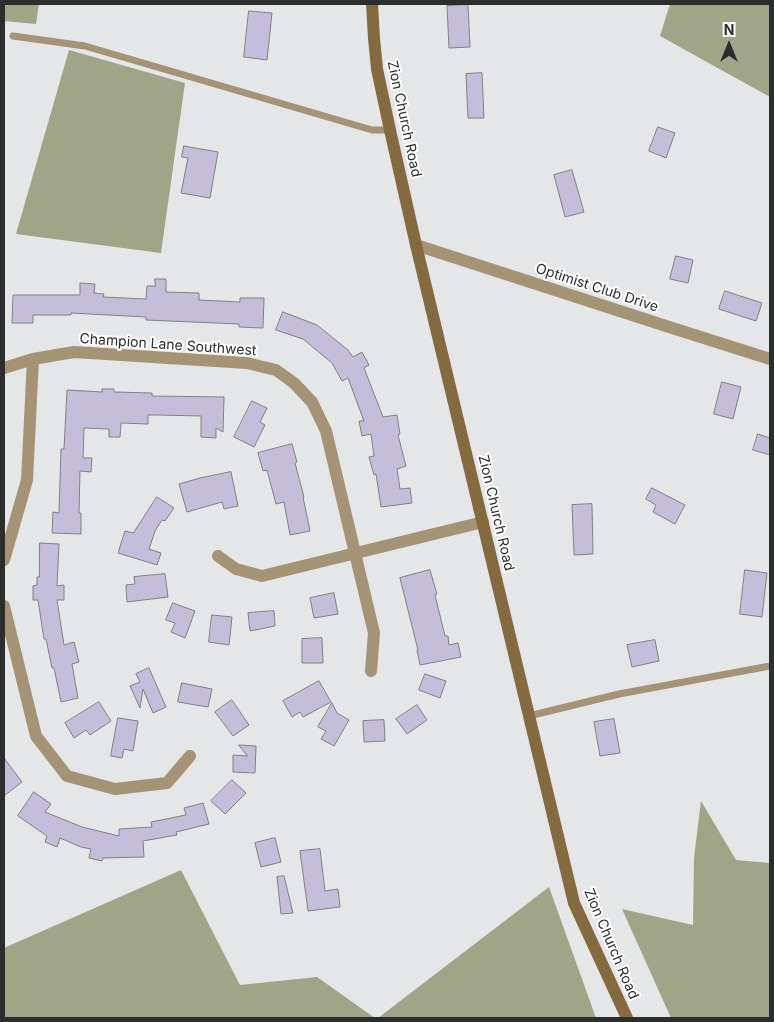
<!DOCTYPE html>
<html>
<head>
<meta charset="utf-8">
<style>
	body { margin:0 }
	#map { position:relative; width:774px; height:1022px; overflow:hidden; background:#e5e6e7; font-family:Inter,sans-serif }
	canvas { display:block }
	.frame { position:absolute; inset:0; border:5px solid #2c2d2d; pointer-events:none }
	.north { position:absolute; left:704px; top:20px; width:50px; height:50px; -webkit-text-stroke:4px #fff; paint-order:stroke; rotate:0deg; font-size:14px; font-weight:700; line-height:20px; text-align:center; color:#2c2d2d }
	.north::after { content:''; display:block; margin:auto; width:18px; height:22px; background:#2c2d2d; clip-path:polygon(50% 0,100% 100%,50% 72%,0 100%) }
</style>
</head>
<body>
<div id="map">
<canvas width="774" height="1022"></canvas>
<div class="frame"></div>
<div class="north">N</div>
</div>
<script>
const ctx = document.querySelector('canvas').getContext('2d');
ctx.lineJoin = 'round';
function fillPath(path, color) {
  ctx.fillStyle = color;
  ctx.fill(path, 'evenodd');
}
function trace(path, color, width, dash) {
  ctx.strokeStyle = color;
  ctx.lineWidth = width;
  ctx.lineCap = dash ? 'butt' : 'round';
  ctx.setLineDash(dash || []);
  ctx.stroke(path);
}
function write(font, color, halo, rows, align = 'center') {
  ctx.font = font + ' Inter,sans-serif';
  ctx.lineWidth = 4;
  ctx.setLineDash([]);
  ctx.textBaseline = 'middle';
  ctx.strokeStyle = halo;
  ctx.fillStyle = color;
  for (const [text, x, y, turn = 0] of rows) {
    ctx.save();
    ctx.translate(x, y);
    ctx.rotate((+turn || 0) * Math.PI / 180);
    ctx.textAlign = isNaN(turn) ? turn : align;
    if (halo) ctx.strokeText(text, 0, 0);
    ctx.fillText(text, 0, 0);
    ctx.restore();
  }
}
const forest = new Path2D(`
	M4 4H39L36 24 4 21Z
	M670 4H770V97L660 36Z
	M69 50 185 83 161 253 16 234Z
	M701 801 736 860 770 863V1018H671L622 909 693 925 694 858Z
	M181 870 240 985 317 977 375 1018H4V948Z
	M549 887 596 1018H378Z`);
const building = new Path2D(`
	M468 5 470 47 449 48 447 6Z
	M249 11 272 13 267 60 244 57Z
	M482 73 484 118H468L466 74Z
	M658 127 675 133 666 158 649 151Z
	M184 146 218 152 210 198 181 193 188 158 182 157Z
	M572 170 584 212 565 217 554 175Z
	M676 256 693 260 688 283 670 279Z
	M155 279H166V292L199 293V300L240 302V298H264L263 328 239 327V324L146 320V317L71 313V315H33V323H12L13 295H80V283L95 284 94 293 104 294 103 297 146 299 147 286H155Z
	M725 291 762 303 756 321 719 309Z
	M283 312 317 325 348 350 353 357 362 352 369 365 364 368 383 417 397 415 400 434 398 435 406 466 397 469 400 489 410 488 412 503 381 507 376 474 374 475 369 457 374 456 371 434 362 436 359 421H364L348 378 342 381 332 363 303 339 276 330Z
	M722 382 741 387 733 419 714 414Z
	M102 389H114V392L152 393V396L224 397 223 432 216 428V438L201 437V416L158 415H148V424L121 423 120 437H109V429L84 428 83 458H92L91 472 80 471 79 513H81V534L52 533 53 512 59 513 61 449H64L67 390 102 392Z
	M252 401 267 408 260 422 265 425 254 447 234 437Z
	M758 434 770 438V455L753 450Z
	M292 444 297 462 295 463 304 497H303L310 531 290 535 284 502 276 504 267 470 263 471 258 453Z
	M231 472 238 506 224 509 222 502 187 512 179 484 200 478Z
	M652 488 685 505 675 524 653 512 656 505 646 499Z
	M157 497 174 508 165 521 162 520 155 531 149 549 161 553 157 565 118 553 125 531 133 533Z
	M592 504 593 554 574 555 572 505Z
	M40 543 59 544 57 586 64 585V600H57L64 645 74 642 79 662 72 664 78 698 61 702 54 668H52L46 639H44L38 600H33V586L37 585V577H39Z
	M430 570 437 594 435 595 445 636H448L449 645 458 643 461 657 420 665 417 650H418L400 578Z
	M745 570 767 573 762 617 740 614Z
	M165 574 168 597 127 602 126 585 135 584 134 577Z
	M334 593 338 614 314 618 310 598Z
	M173 603 195 611 185 638 171 632 175 623 166 620Z
	M274 611 275 626 250 631 248 613Z
	M212 615 232 617 229 645 209 642Z
	M322 638 323 663H302V639Z
	M655 640 659 661 632 667 627 645Z
	M149 668 166 707 153 713 143 689 140 708 130 686 140 682 136 674Z
	M425 674 446 681 440 698 419 690Z
	M319 681 331 702 303 717 300 712 292 717 283 701Z
	M182 683 212 689 208 707 178 702Z
	M232 700 249 725 233 736 215 712Z
	M99 702 111 721 90 735 86 730 74 738 65 723Z
	M332 703 337 713 349 720 334 746 321 739 326 731 318 727Z
	M417 705 427 720 407 734 396 719Z
	M118 718 138 721 133 751 124 749 122 758 111 756Z
	M614 719 620 753 600 756 594 722Z
	M384 720 385 741 364 742 363 721Z
	M239 745 256 746 255 773 233 772V755L247 756Z
	M4 758 22 782 4 796Z
	M232 780 246 793 225 814 211 801Z
	M34 792 51 804 45 812 82 827 119 836V829L152 827 151 822 186 815 184 808 203 803 209 824 176 832 177 835 143 841 144 857 103 858 102 861 89 858 91 849 81 847 60 838 57 847 45 842 47 836 18 816Z
	M275 838 281 862 261 867 255 843Z
	M320 849 325 891 338 889 340 907 308 911 300 851Z
	M284 876 293 913 281 914 277 877Z`);
const lane = new Path2D(`
	M13 36 85 46 372 130H390
	M529 716 619 694 770 666`);
const street = new Path2D(`
	M416 245 666 326 770 359
	M4 368 33 359 74 352 247 363 276 370 294 383 312 402 326 431 374 633 371 671
	M218 556 236 569 262 576 483 522
	M4 560 27 480 33 359
	M4 606 36 736 67 776 115 789 167 783 190 756`);
const secondary = new Path2D(`
	M372 4 374 38 377 69 390 130 416 245 574 903 627 1018`);
const streetNames = [
	["Zion Church Road",404,119,78],
	["Optimist Club Drive",597,288,18],
	["Champion Lane Southwest",168,345,4],
	["Zion Church Road",496,513,77],
	["Zion Church Road",611,944,67]
];
fillPath(forest, '#a1a588');
fillPath(building, '#c4bedb');
trace(building, '#818081', 1);
trace(lane, '#a59376', 7);
trace(street, '#a59376', 12);
trace(secondary, '#856a3f', 12);
write('14px', '#2c2d2d', '#fff', streetNames);
</script>
</body>
</html>
